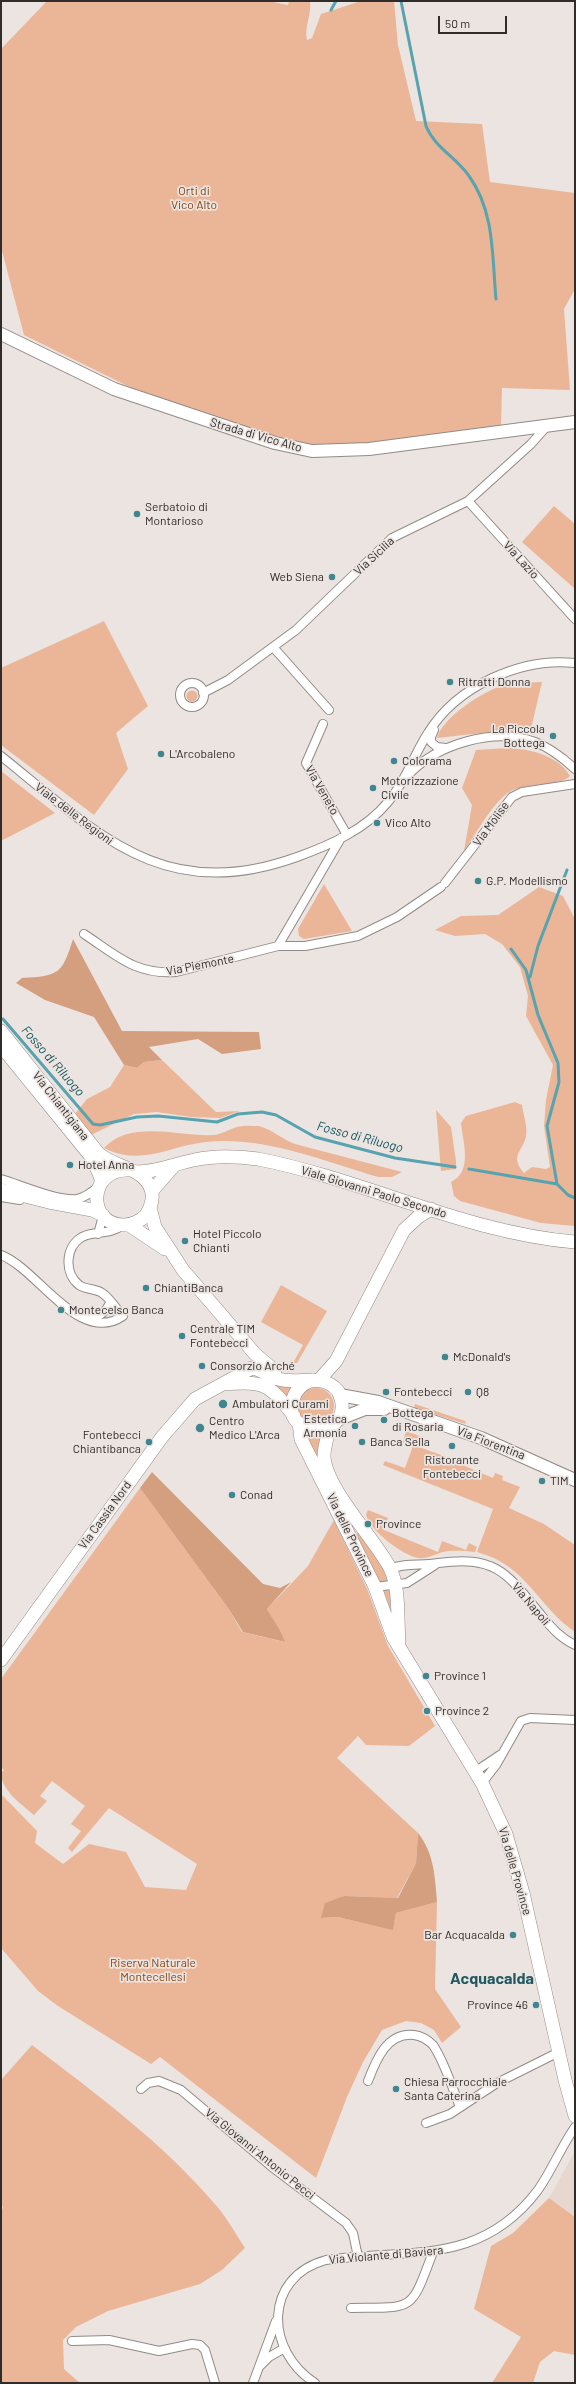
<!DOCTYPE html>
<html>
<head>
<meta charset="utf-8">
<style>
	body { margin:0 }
	#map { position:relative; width:576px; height:2384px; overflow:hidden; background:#ece4e0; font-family:Barlow,sans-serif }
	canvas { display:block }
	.frame { position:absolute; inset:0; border:2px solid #2f2c2a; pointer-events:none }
	.scale { position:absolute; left:438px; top:16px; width:69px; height:18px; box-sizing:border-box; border:2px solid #2f2c2a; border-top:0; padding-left:5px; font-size:12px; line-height:14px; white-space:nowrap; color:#2f2c2a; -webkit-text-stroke:3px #ece4e0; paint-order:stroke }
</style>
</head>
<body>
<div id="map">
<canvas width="576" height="2384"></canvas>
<div class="frame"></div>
<div class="scale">50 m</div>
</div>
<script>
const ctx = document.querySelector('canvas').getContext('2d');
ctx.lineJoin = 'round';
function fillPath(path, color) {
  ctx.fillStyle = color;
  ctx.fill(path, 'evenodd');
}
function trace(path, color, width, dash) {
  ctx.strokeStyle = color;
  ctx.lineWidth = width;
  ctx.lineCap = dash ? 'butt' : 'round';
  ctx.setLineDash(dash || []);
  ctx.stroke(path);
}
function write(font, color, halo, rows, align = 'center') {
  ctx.font = font + ' Barlow,sans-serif';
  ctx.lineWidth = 3.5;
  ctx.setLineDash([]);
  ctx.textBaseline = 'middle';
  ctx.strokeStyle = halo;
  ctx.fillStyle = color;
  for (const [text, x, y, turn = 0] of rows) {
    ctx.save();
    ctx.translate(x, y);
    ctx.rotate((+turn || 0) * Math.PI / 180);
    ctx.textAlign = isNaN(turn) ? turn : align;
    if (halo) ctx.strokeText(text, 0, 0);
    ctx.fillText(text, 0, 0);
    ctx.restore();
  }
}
const built = new Path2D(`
	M575 2151V2217L549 2198Z`);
const green = new Path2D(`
	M47 1H268L288 5 289 1H310C312 15 304 26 307 40L312 38 321 14 361 1H394L398 45 416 121 482 124 490 182 575 193V289L564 309 570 390 502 388 501 426 356 445 318 446 289 442 152 398 24 335 1 247V49Z
	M554 506 575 524V589L522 542Z
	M104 621 148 706 116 733 128 769 94 815 1 745V668Z
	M542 682 530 733 491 732 437 738C442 718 483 691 502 686 514 682 529 683 542 682Z
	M186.5 696a5.5 5.5 0 1 1 11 0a5.5 5.5 0 1 1-11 0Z
	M508 748C530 749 558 755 570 776 561 786 526 783 511 791 494 800 476 834 464 851L472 805 462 788 476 750Z
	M1 771 55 813 1 841Z
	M324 884 352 931 304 939 299 936 298 929Z
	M539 887 563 896 575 919V1226L541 1223 460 1201 454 1196 451 1182C473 1171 463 1143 461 1123L466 1116 515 1102 522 1105C523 1113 528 1128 526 1136 523 1152 509 1155 524 1173L532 1167 546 1169 550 1167 544 1126 546 1100 553 1065 526 1016 528 996 520 967 502 944 485 934 455 936 435 930 461 916 498 915Z
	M162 1060 216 1112 240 1111 220 1118 191 1117 157 1112 134 1114 91 1135 75 1114 87 1099 110 1087 124 1065 137 1068 144 1062Z
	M436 1110 451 1127 456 1161V1169L441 1171Z
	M259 1126C273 1130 282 1139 295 1144L402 1172 392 1177H378C323 1161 264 1136 206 1142 168 1146 142 1167 104 1148 131 1119 179 1137 214 1135 223 1134 229 1129 237 1127 244 1125 252 1126 259 1126Z
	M281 1285 327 1311 297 1363H293L303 1345 261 1322Z
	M257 1373 293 1385 287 1398 263 1380Z
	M298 1406a18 18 0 1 1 36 0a18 18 0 1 1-36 0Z
	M415 1404 465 1421 466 1424 414 1408Z
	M406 1431 422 1437 419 1447 458 1461V1463L493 1478 495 1473 503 1476 502 1480 520 1487 509 1508 544 1524 575 1545V1632C536 1605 528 1566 477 1552L493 1509 383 1465 385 1461 405 1468 413 1446 403 1442Z
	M323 1437 319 1463 307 1438Z
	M140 1488 228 1608 242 1632 284 1642 280 1630 267 1609 308 1566 334 1520 368 1591 388 1646 435 1726 409 1746 366 1745 358 1736 337 1758 418 1833 416 1863 397 1898 343 1896 322 1918 338 1917 393 1929 396 1913 437 1902 435 1989 461 2027 442 2043 434 2030 421 2023 406 2021 382 2030 363 2062 347 2097 316 2178 160 2057 151 2064 58 2006 38 1991 1 1948V1794L37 1831 35 1843 63 1864 89 1844 126 1852 145 1887 186 1890 197 1864 109 1808 72 1852 68 1848 81 1831 71 1824 85 1806 52 1781 40 1796 47 1801 34 1815C22 1805 1 1790 1 1773L4 1770 1 1767V1679Z
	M368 1510 388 1518 384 1530 438 1552 442 1541 466 1550 469 1543 477 1547 475 1552C464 1551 454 1550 443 1552 435 1554 427 1559 419 1558 404 1557 368 1529 366 1514Z
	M359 1532 380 1560 388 1582 383 1584 378 1582 356 1534Z
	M392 1590 390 1612 381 1591Z
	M32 2045C95 2093 162 2142 214 2203 226 2216 235 2233 245 2248L222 2270 200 2284 108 2311 76 2327 63 2340 64 2369 80 2383H1V2210L3 2208 1 2202V2080Z
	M549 2198 575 2217V2355L554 2351 540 2362 533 2383H492L521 2337 474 2309 491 2246 513 2233Z`);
const forest = new Path2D(`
	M73 939 122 1031 259 1032 261 1049 222 1054 198 1039 149 1047 162 1060 144 1062 137 1068 124 1065 94 1017 45 1000 16 983 22 978C59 976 62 974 73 939Z
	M152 1472 263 1584 280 1588 291 1582 267 1609 280 1630 285 1642 243 1632 228 1608 140 1488Z
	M418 1833C434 1853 435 1877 437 1902L396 1913 393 1930 338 1917 321 1918 325 1903 344 1896 398 1898 416 1863Z`);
const stream = new Path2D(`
	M401 1 426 126C435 148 456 157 469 176 495 212 492 257 496 299
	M331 10 336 1
	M511 949 526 970 538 1015 558 1063 559 1082 547 1126 557 1184
	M530 977 538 946 567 870
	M3 1019 93 1124 100 1125 137 1117 158 1116 217 1122 238 1114 262 1112 276 1115 315 1137 395 1158 455 1167
	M469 1169 557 1184 568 1195 575 1198`);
const street = new Path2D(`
	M468 501 575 619
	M273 647 329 710
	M180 695a12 12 0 1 1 24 0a12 12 0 1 1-24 0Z
	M203 693 228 680 296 630 392 538 468 501 531 444 547 426
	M323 724 306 763 347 835
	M434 730 431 737V742L437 747 446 748
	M1 756C98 834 163 905 297 857 330 845 365 830 388 802 406 781 413 756 428 733 457 686 521 657 575 663
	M409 774C438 744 494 727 535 742 551 748 563 758 575 769
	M445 883 512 797 522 792 575 784
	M84 934C116 955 135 975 176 972L278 946H305L358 936 397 917 441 887
	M278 946 341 838
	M1 1179C21 1185 57 1201 77 1199 86 1197 92 1192 98 1187
	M1 1197 20 1200
	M98 1234 103 1216
	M1 1255C38 1269 79 1346 123 1316 116 1309 110 1298 102 1293 95 1288 86 1290 79 1285 64 1273 65 1247 82 1237 96 1230 108 1236 123 1225
	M88 1318C99 1318 105 1313 110 1303
	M390 1569C406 1562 421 1566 438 1563 496 1555 507 1573 541 1615 551 1627 560 1638 575 1645
	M375 1587 407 1583 435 1565
	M476 1771 500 1755
	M482 1783 496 1765 521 1721 530 1718 575 1720
	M368 2081C376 2060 387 2032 414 2035 421 2036 428 2040 433 2045 445 2063 452 2087 460 2107
	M141 2089 148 2083 159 2081 181 2090 272 2167 346 2223 353 2233 358 2257
	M426 2123 450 2114 497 2083 559 2052
	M351 2308C415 2307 410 2313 433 2252
	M72 2341 109 2340 159 2351 192 2344 200 2345 205 2350 215 2383
	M260 2366 269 2357 283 2349
	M253 2383 276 2321
	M315 2383C265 2351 263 2277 326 2260 408 2248 480 2267 538 2190 552 2170 561 2147 575 2127`);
const secondary = new Path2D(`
	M1 334 114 389 275 443 312 451 369 449 575 422
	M340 1395 378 1402 481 1438 575 1480
	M337 1420 365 1409H384`);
const primary = new Path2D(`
	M1 1031 99 1154C115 1168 143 1167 151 1189 154 1197 151 1208 146 1215 141 1221 132 1225 124 1225 86 1225 88 1168 129 1170
	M1 1046 93 1159 102 1181
	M137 1172C157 1172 174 1164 194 1160 215 1155 236 1156 258 1159 365 1180 466 1233 575 1242
	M1 1190 49 1202 92 1210 103 1215
	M152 1191 173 1167
	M150 1208 155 1227 183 1270 255 1354 275 1371
	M129 1225 165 1249
	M319 1380 336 1361 404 1230 418 1217 431 1209
	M224 1384C266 1381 269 1384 294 1416
	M299 1423 301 1439 375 1587 393 1637 482 1783 506 1834 523 1893 565 2080 575 2116
	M330 1426C328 1436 324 1446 324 1456 325 1488 375 1539 390 1568 400 1589 397 1618 399 1641
	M1 1660 162 1437 195 1399 252 1368C262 1369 269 1377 278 1379 299 1385 322 1372 338 1391 361 1439 280 1442 293 1399 296 1389 303 1383 313 1380`);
const markers = [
	[137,514,4,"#408691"],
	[332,577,4,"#408691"],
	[450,682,4,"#408691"],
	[553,736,4,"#408691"],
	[161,754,4,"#408691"],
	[394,761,4,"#408691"],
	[373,788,4,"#408691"],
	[377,823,4,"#408691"],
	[478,881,4,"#408691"],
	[70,1165,4,"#408691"],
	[185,1241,4,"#408691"],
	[146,1288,4,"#408691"],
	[61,1310,4,"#408691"],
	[182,1336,4,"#408691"],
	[445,1357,4,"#408691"],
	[202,1366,4,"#408691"],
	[386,1392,4,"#408691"],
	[468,1392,4,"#408691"],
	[223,1404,5,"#408691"],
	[384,1420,4,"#408691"],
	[355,1426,4,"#408691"],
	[200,1428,5,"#408691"],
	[149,1442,4,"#408691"],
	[362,1442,4,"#408691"],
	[452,1446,4,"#408691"],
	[542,1481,4,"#408691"],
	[232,1495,4,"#408691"],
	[368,1524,4,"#408691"],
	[426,1676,4,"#408691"],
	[427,1711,4,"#408691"],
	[513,1935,4,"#408691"],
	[536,2005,4,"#408691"],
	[396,2089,4,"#408691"]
];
const parkNames = [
	["Orti di",194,191],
	["Vico Alto",194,205],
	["Riserva Naturale",153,1963],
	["Montecellesi",153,1977]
];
const streetNames = [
	["Strada di Vico Alto",256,435,16],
	["Via Sicilia",374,556,-43],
	["Via Lazio",521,560,48],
	["Via Veneto",322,790,60],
	["Viale delle Regioni",74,814,37],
	["Via Molise",491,824,-54],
	["Via Piemonte",200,965,-11],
	["Via Chiantigiana",61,1106,52],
	["Viale Giovanni Paolo Secondo",374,1192,17],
	["Via Fiorentina",491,1443,21],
	["Via Cassia Nord",105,1515,-54],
	["Via delle Province",350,1535,64],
	["Via Napoli",531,1604,50],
	["Via delle Province",515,1871,74],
	["Via Giovanni Antonio Pecci",260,2154,39],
	["Via Violante di Baviera",386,2255,-5]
];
const poiNames = [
	["Serbatoio di",145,507],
	["Montarioso",145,521],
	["Web Siena",324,577,"right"],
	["Ritratti Donna",458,682],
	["La Piccola",545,729,"right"],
	["Bottega",545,743,"right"],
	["L'Arcobaleno",169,754],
	["Colorama",402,761],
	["Motorizzazione",381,781],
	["Civile",381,795],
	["Vico Alto",385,823],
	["G.P. Modellismo",486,881],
	["Hotel Anna",78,1165],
	["Hotel Piccolo",193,1234],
	["Chianti",193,1248],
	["ChiantiBanca",154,1288],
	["Montecelso Banca",69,1310],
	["Centrale TIM",190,1329],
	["Fontebecci",190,1343],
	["McDonald's",453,1357],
	["Consorzio Arché",210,1366],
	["Fontebecci",394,1392],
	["Q8",476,1392],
	["Ambulatori Curami",232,1404],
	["Bottega",392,1413],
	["di Rosaria",392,1427],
	["Estetica",347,1419,"right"],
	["Armonia",347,1433,"right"],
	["Centro",209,1421],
	["Medico L'Arca",209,1435],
	["Fontebecci",141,1435,"right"],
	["Chiantibanca",141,1449,"right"],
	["Banca Sella",370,1442],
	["Ristorante",452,1460,"center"],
	["Fontebecci",452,1474,"center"],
	["TIM",550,1481],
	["Conad",240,1495],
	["Province",376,1524],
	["Province 1",434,1676],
	["Province 2",435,1711],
	["Bar Acquacalda",505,1935,"right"],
	["Province 46",528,2005,"right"],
	["Chiesa Parrocchiale",404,2082],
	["Santa Caterina",404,2096]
];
const waterNames = [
	["Fosso di Riluogo",53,1061,49],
	["Fosso di Riluogo",360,1137,15]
];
const districtNames = [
	["Acquacalda",492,1979]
];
fillPath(built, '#e7d8cf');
fillPath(green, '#eab697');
fillPath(forest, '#d39f7e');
trace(stream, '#57a3af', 3);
trace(street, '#928a86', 10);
trace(secondary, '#928a86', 14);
trace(primary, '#928a86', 14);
trace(street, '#fff', 8);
trace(secondary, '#fff', 12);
trace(primary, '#fff', 13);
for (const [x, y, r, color] of markers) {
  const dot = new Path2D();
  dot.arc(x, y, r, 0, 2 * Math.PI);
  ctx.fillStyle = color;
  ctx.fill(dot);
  trace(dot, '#ece4e0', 1.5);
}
write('12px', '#854411', '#ece4e0', parkNames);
write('12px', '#2f2c2a', '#ece4e0', streetNames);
write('12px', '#2f2c2a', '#ece4e0', poiNames, 'left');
write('italic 13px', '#11545d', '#ece4e0', waterNames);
write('bold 16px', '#1f5961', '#ece4e0', districtNames);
</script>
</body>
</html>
